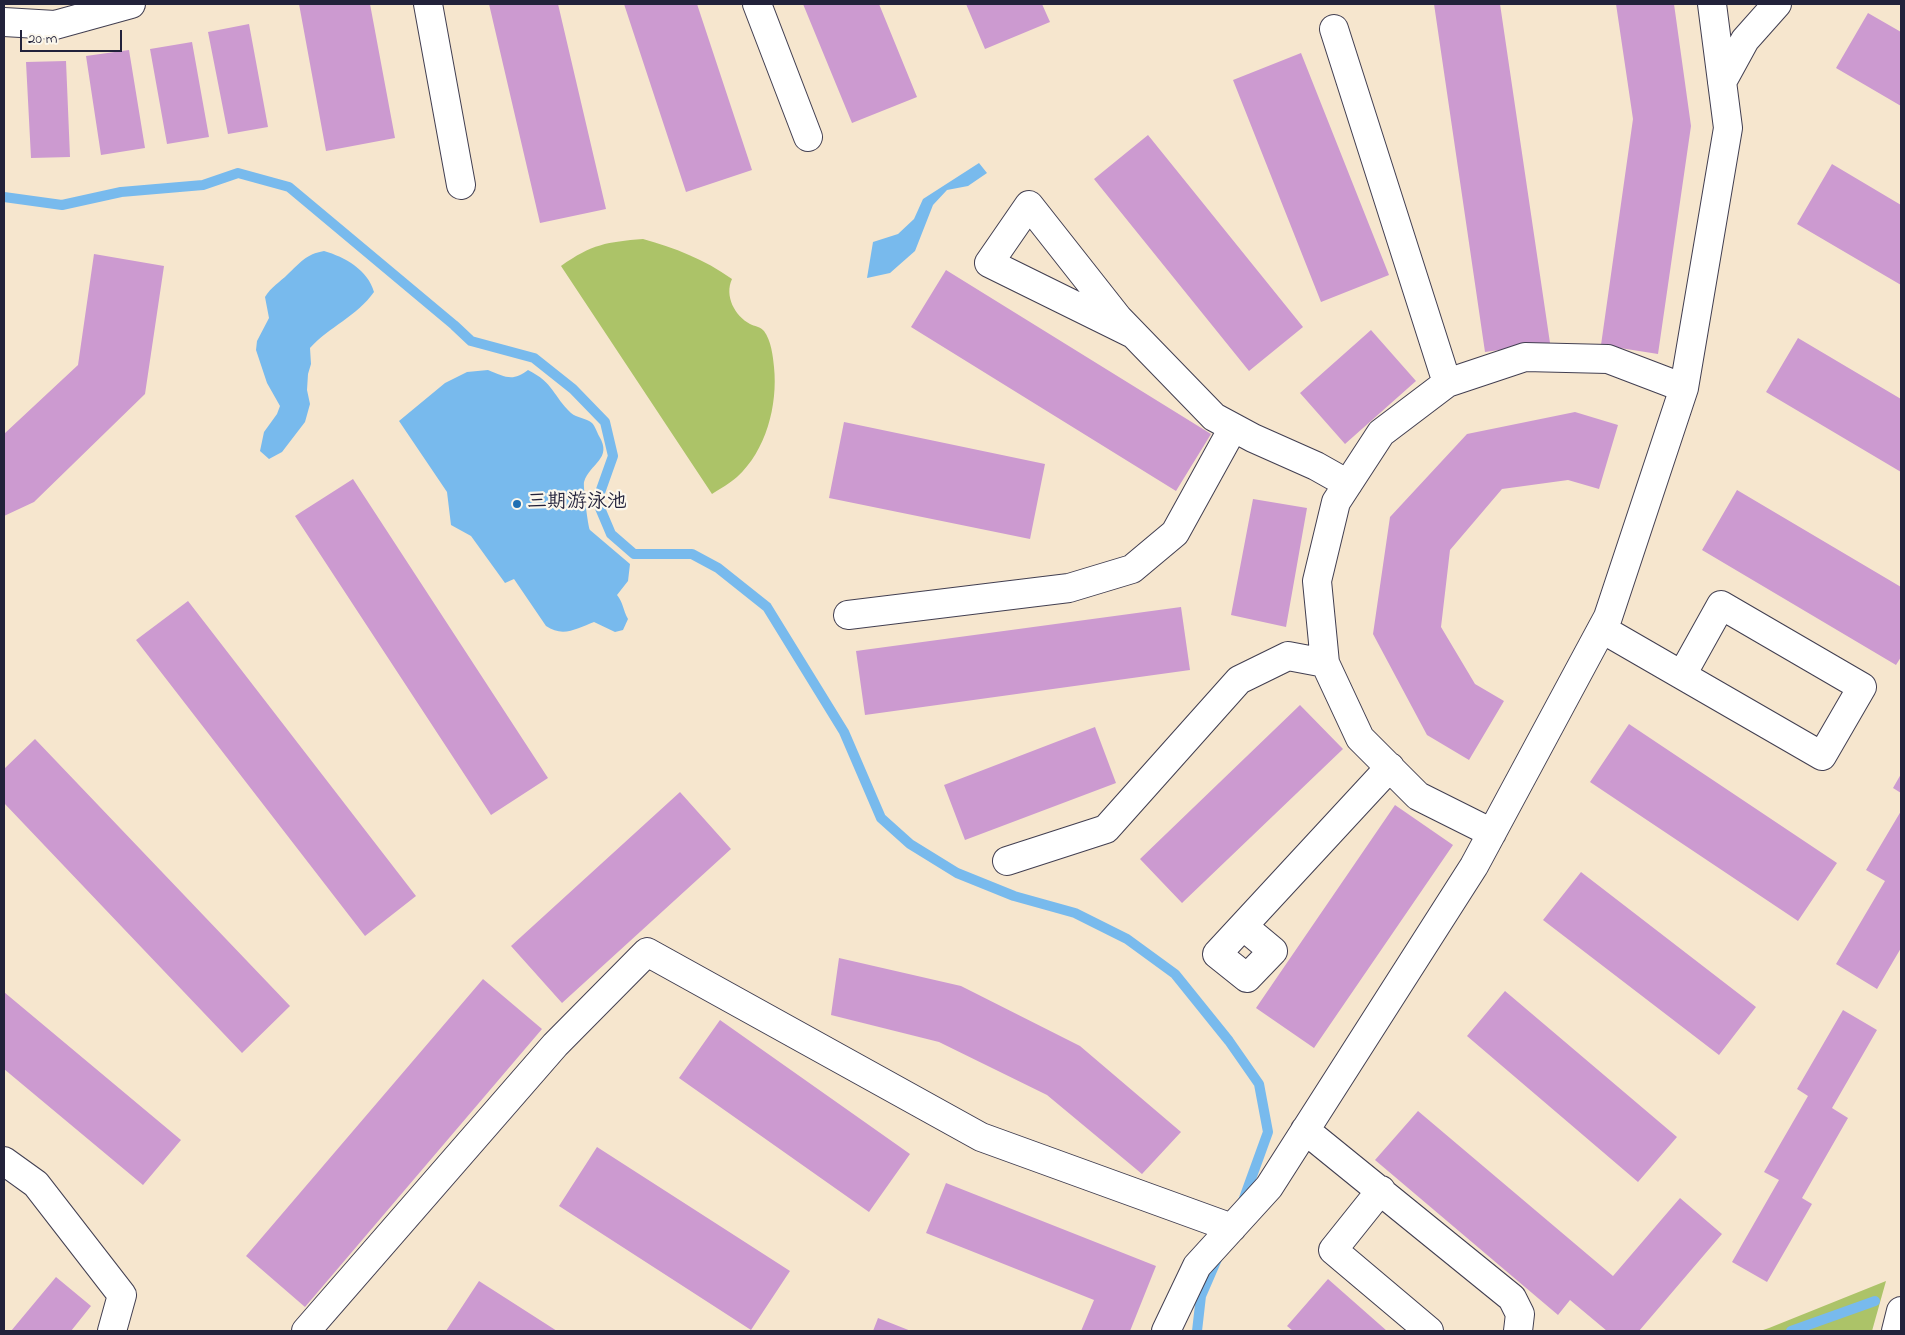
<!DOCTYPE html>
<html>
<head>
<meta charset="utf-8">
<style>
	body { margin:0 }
	#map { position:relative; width:1905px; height:1335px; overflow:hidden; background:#f6e6ce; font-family:"Indie Flower",sans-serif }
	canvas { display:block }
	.frame { position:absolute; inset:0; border:5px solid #22223b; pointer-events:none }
	.scale { position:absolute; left:20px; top:30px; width:102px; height:22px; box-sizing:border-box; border:2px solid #22223b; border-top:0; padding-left:6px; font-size:15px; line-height:18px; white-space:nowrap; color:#22223b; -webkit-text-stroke:4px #fbf7ec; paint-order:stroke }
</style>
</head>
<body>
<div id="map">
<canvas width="1905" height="1335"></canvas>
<div class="frame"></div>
<div class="scale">20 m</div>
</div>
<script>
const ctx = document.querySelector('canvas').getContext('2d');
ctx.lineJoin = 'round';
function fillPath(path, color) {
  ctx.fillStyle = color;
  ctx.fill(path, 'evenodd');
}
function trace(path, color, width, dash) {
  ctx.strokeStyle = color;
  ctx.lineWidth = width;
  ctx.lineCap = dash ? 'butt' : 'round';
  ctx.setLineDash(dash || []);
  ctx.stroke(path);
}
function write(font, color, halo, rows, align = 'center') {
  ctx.font = font + ' "Indie Flower","LXGW WenKai TC",sans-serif';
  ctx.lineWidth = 4.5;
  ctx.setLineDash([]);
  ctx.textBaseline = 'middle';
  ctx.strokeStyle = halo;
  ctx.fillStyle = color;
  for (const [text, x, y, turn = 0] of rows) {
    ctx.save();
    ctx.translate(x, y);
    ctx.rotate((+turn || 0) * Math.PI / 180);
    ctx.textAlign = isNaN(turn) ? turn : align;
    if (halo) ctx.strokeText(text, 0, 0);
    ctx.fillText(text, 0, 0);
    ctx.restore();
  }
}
const green = new Path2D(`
	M643 239C675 248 704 259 732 279 724 296 735 316 750 324 754 326 761 327 764 331 771 340 773 356 774 367 778 405 766 451 737 477 730 483 720 489 712 494L561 266C592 244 607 242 643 239Z
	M1886 1281 1872 1331H1760L1769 1328Z`);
const water = new Path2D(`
	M979 163 987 173 968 186 947 190 933 205 915 251 890 273 867 278 873 242 898 234 914 219 923 199Z
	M324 251C345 257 368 270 374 292 357 316 329 327 310 348L311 364 308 374 307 390 310 404 305 422 282 452 269 459 260 451 264 432 277 414 280 406 267 383 256 350 257 341 269 318 265 297C271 287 280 282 288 274 300 263 306 254 324 251Z
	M488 370C505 377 513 382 528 370 554 383 553 396 571 413 577 418 586 418 592 423 595 426 597 432 599 436 613 459 590 463 584 482 583 486 588 527 590 530L630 564 628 581 617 595C623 602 623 610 628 619L623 630 615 632 594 622C578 628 563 638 546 626L514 579 505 583 471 536 451 525 447 492 399 421 445 383 467 372Z`);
const stream = new Path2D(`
	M4 197 62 205 121 192 203 185 238 173 289 187 454 325 471 341 534 358 573 389 605 422 613 456 597 501 611 534 634 554H692L718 568 767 607 844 732 881 818 910 844 957 873 1014 896 1075 913 1127 939 1175 974 1229 1041 1259 1084 1268 1132 1243 1201
	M1197 1331 1201 1296 1217 1259
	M1791 1331 1875 1301`);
const building = new Path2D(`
	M299 4H370L395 138 326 151Z
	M489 4H558L606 209 540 223Z
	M624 4H697L752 170 686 192Z
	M803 4H879L917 97 852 123Z
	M966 4H1042L1050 22 985 49Z
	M1434 4H1500L1550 343 1485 352Z
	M1616 4H1674L1691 126 1658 354 1601 345 1633 119Z
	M1868 13 1901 32V106L1836 68Z
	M249 24 268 127 228 134 208 32Z
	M192 42 209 137 167 144 150 49Z
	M129 50 145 148 101 155 86 56Z
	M1301 53 1389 275 1321 302 1233 80Z
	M66 61 70 157 31 158 26 62Z
	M1148 135 1303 327 1249 371 1094 179Z
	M1832 164 1901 205V285L1797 224Z
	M94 254 164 266 145 394 34 502 4 516V434L78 365Z
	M946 270 1211 434 1176 491 911 327Z
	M1371 330 1416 381 1345 444 1300 393Z
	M1798 338 1901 399V472L1766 392Z
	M1575 412 1618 425 1599 489 1568 480 1502 489 1450 550 1441 627 1475 684 1504 701 1469 760 1427 735 1373 634 1390 517 1467 434Z
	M844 422 1045 464 1030 539 829 498Z
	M353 479 548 778 491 815 295 516Z
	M1737 490 1901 587V657L1896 665 1702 550Z
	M1253 499 1307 508 1286 627 1231 615Z
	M188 601 416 896 365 936 136 640Z
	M1181 607 1190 670 865 715 856 651Z
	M1300 705 1343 749 1182 903 1140 859Z
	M1629 724 1837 863 1798 921 1590 782Z
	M1095 727 1116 783 965 840 944 785Z
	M35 739 290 1006 242 1053 4 803V769Z
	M1901 774V793L1893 788Z
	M680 792 731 849 562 1003 511 946Z
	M1395 805 1453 845 1314 1048 1256 1008Z
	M1901 811V948L1877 989 1836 964 1885 881 1866 870Z
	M1581 872 1756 1007 1719 1055 1543 920Z
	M839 958 961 986 1080 1046 1181 1132 1142 1174 1047 1095 939 1042 831 1015Z
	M483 979 542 1029 305 1307 246 1256Z
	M1505 991 1677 1137 1638 1182 1467 1036Z
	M4 992 181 1140 143 1185 4 1069Z
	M1843 1010 1877 1030 1832 1108 1848 1118 1802 1198 1812 1204 1767 1282 1732 1262 1779 1180 1764 1172 1808 1096 1797 1089Z
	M720 1020 910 1154 869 1212 679 1078Z
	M1418 1111 1613 1276 1680 1198 1722 1234 1639 1331H1607L1570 1300 1558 1315 1375 1160Z
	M597 1147 790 1271 751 1330 559 1206Z
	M946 1183 1156 1266 1130 1331H1081L1094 1300 926 1233Z
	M56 1277 91 1306 71 1331H11Z
	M1328 1279 1387 1331H1293L1287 1326Z
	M479 1281 557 1331H446Z
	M878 1318 911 1331H873Z`);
const minor = new Path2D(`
	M428 4 461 185
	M757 4 808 137
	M4 22 55 25 131 4
	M1334 29 1447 383
	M1722 82 1745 40 1777 4
	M1133 334 989 263 1029 205 1118 318 1214 417 1253 438 1316 466 1348 484
	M848 615 1069 588 1132 569 1175 533 1233 428
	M1602 629 1822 756 1862 687 1721 605 1682 675
	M1492 833 1418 796 1360 738 1325 663 1317 581 1336 502 1381 433 1447 383 1525 357 1608 359 1684 388
	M1007 861 1106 829 1239 680 1288 656 1325 663
	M1243 926 1273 951 1247 978 1217 954 1390 767
	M1305 1130 1512 1298 1520 1314 1518 1331
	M4 1161 36 1184 122 1295 112 1331
	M1381 1190 1333 1250 1429 1331
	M306 1331 555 1045 647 952 981 1137 1232 1228
	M1166 1331 1197 1266 1269 1187 1474 866 1608 617 1684 388 1728 128 1712 4`);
const major = new Path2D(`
	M1896 1331 1901 1311`);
const markers = [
	[517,504,5,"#1f6fb2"]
];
const poiNames = [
	["三期游泳池",527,504]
];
fillPath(green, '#acc368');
fillPath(water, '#78baed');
trace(stream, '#78baed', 10);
fillPath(building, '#cc9ad0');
trace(minor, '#423f51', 30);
trace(major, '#423f51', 30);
trace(minor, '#fff', 28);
trace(major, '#fff', 28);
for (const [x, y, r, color] of markers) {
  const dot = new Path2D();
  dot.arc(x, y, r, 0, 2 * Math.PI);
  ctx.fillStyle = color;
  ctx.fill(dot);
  trace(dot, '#fbf7ec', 2);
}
write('20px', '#22223b', '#fbf7ec', poiNames, 'left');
</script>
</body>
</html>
